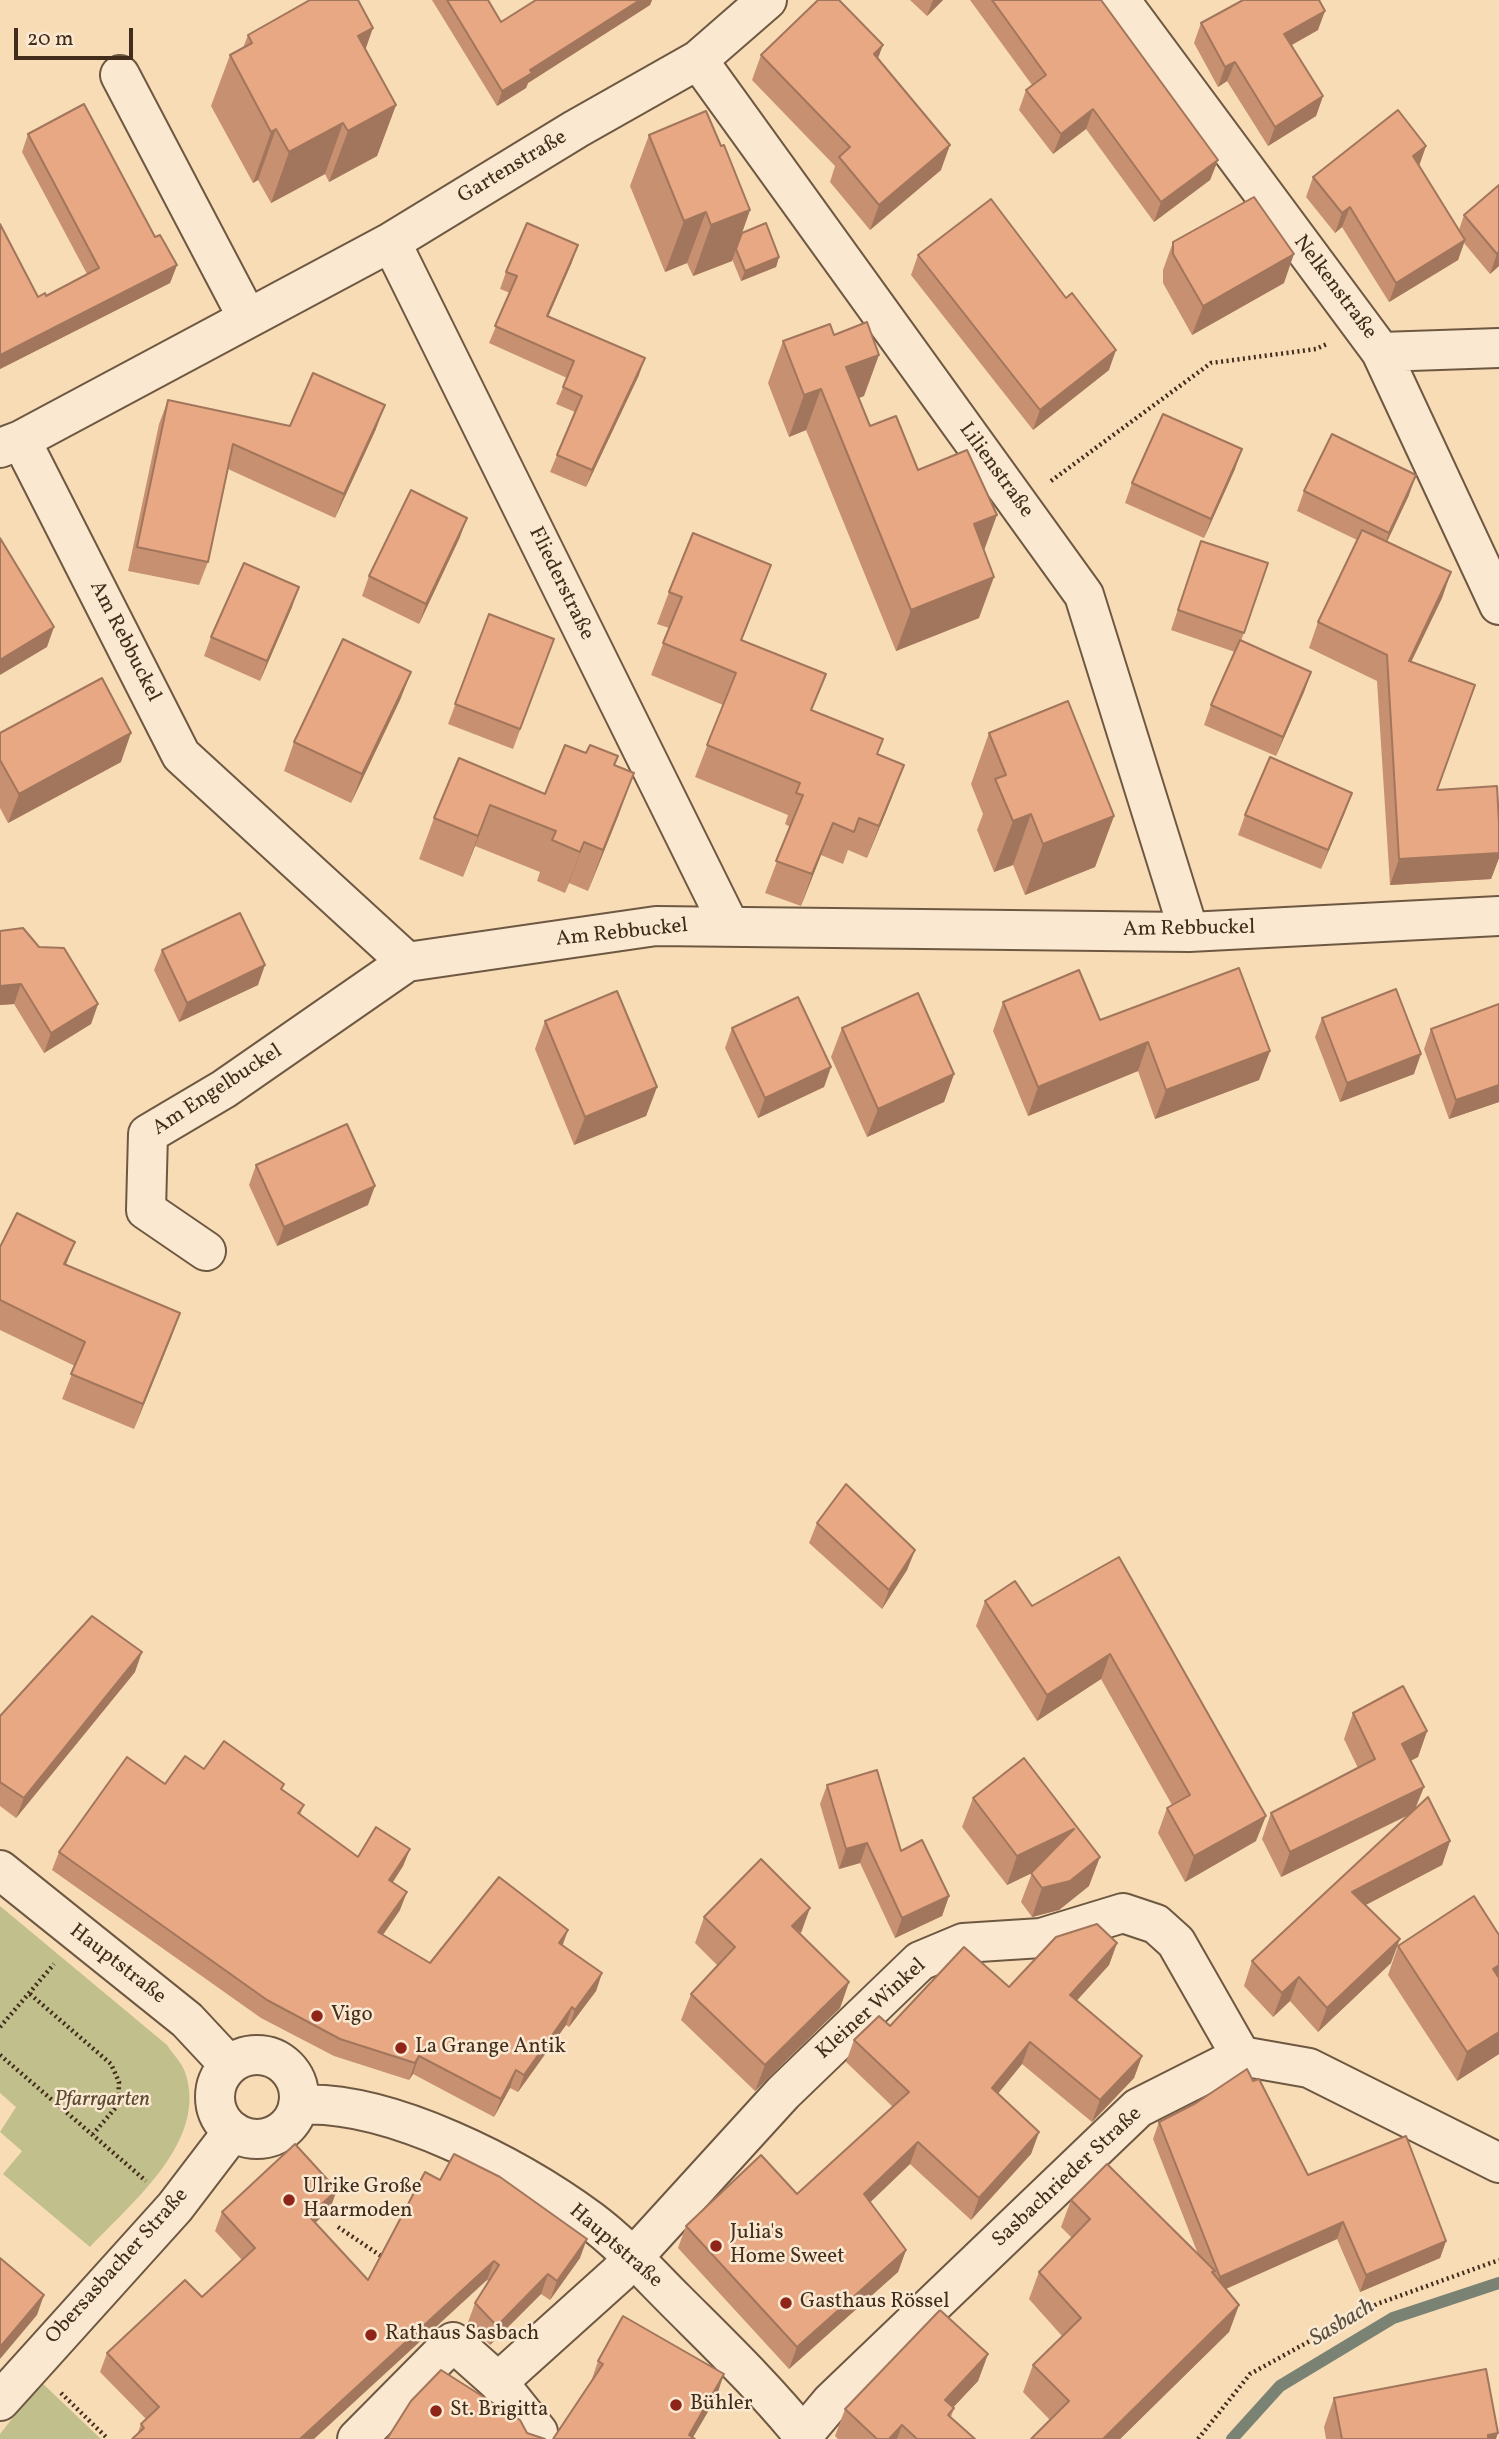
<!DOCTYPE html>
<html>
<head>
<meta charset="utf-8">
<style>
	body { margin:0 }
	#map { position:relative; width:1499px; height:2439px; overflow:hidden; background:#f7dcb6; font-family:Vollkorn,serif }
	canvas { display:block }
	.scale { position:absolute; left:14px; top:28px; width:119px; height:32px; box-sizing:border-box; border:4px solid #422c1b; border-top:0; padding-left:9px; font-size:21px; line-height:24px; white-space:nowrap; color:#422c1b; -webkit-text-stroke:5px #fae8d0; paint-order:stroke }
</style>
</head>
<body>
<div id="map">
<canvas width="1499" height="2439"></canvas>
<div class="scale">20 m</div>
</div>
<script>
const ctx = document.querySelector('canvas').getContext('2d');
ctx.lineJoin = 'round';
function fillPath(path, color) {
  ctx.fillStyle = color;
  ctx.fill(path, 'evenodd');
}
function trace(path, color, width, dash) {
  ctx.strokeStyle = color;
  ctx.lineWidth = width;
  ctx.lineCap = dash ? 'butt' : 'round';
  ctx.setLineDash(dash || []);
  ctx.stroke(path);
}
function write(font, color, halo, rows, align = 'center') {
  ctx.font = font + ' Vollkorn,serif';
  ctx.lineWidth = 5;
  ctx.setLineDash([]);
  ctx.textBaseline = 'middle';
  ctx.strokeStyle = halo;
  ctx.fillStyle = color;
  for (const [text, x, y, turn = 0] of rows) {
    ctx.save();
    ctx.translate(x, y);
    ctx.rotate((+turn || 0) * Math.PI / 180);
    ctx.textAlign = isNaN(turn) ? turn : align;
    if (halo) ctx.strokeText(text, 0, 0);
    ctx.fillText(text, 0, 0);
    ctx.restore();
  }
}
const green = new Path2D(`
	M0 1906 167 2045C173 2054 182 2063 185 2072 209 2141 131 2203 90 2247L3 2174 22 2151 0 2132 16 2107 0 2093Z
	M41 2382 101 2439H0V2434Z`);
const stream = new Path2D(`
	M1232 2439 1280 2386 1393 2318 1499 2283`);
const path = new Path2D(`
	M1051 481 1211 363 1316 349 1327 344
	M30 1994 111 2064 119 2082 118 2105 93 2134
	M0 2027 54 1964
	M0 2055 146 2181
	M338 2227 384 2258
	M61 2393 108 2439
	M1198 2439 1250 2374 1377 2304 1499 2260`);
const minor = new Path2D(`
	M1120 0 1381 352 1499 605
	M698 60 1084 595 1189 932
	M120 75 247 317
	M391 242 729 925
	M1381 352 1499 348
	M21 440 181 755 407 962 656 926 1189 932 1499 916
	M0 448 21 440 391 242 576 129 698 60 767 0
	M206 1251 146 1210 148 1134 224 1089 407 962
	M0 1870 187 2020 229 2065
	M215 2097a42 42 0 1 1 84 0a42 42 0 1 1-84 0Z
	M298 2105C388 2099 518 2167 590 2220 621 2243 648 2273 675 2300 720 2345 766 2389 806 2439
	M498 2382 618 2274 783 2093 920 1961 963 1943 1041 1938 1123 1913 1156 1924 1176 1942 1241 2056
	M0 2401 175 2207 233 2131
	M357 2439 453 2342 498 2382 538 2432 532 2439
	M800 2439 831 2402 1138 2108 1241 2056 1309 2068 1499 2163`);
const wall = new Path2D(`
	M432 0H488L501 22 536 0H652L650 5 528 83 526 88 497 106Z
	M910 0H943L927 16Z
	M970 0H1101L1218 160 1210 180 1154 222 1086 129 1053 154 1019 110 1026 90 1032 85Z
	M1320 1 1318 30 1292 45 1323 96 1316 116 1268 146 1227 81 1218 87 1194 43 1201 23Z
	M248 35 366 49 396 105 377 156 329 182 325 174 271 203 258 180 253 183 211 106 230 55 243 48Z
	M761 55 878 59 941 170 870 230 830 182 835 166 752 80Z
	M84 104 155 237 160 235 177 265 170 283 0 369V224L38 297 45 293 46 296 87 274 22 152 28 134Z
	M649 135 721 146 750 210 742 233 779 257 776 267 741 281 732 259V261L693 276 687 263 665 272 630 186Z
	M1426 146 1419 165 1459 230 1464 215 1499 185V266L1490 274 1464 243 1458 260 1389 302 1342 227 1335 233 1306 197 1313 177Z
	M1173 242 1284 283 1192 335 1163 283V270Z
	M918 255 1109 370 1033 430 911 275Z
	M572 262 548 317 639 375 586 487 550 472 575 412 556 404 567 378 489 343 510 293 500 289 506 272Z
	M834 335 864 396 859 398 870 426 918 470 984 551 979 618 896 651 806 430 789 437 768 383 783 341Z
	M168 400 290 426 376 429 335 518 228 469 208 562 199 585 128 571 159 424Z
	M1235 469 1204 538 1125 503 1132 483Z
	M1304 491 1409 495 1387 542 1451 572 1442 598 1411 662 1437 790 1499 853V858L1491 879 1390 885 1377 681 1309 648 1318 622 1357 540 1297 511Z
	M460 537 419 624 362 596 369 576Z
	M1194 561 1268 563 1241 641 1311 672 1304 692 1276 756 1204 725 1211 705 1235 652 1171 630Z
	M771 565 742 640 812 710 877 754 892 797 867 858 848 850 843 864 821 855 801 906 765 893 790 827 785 824 788 815 695 777 723 705 651 675 669 628 657 624 669 592Z
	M292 607 260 681 204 656 211 637Z
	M489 614 554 639 513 749 448 724Z
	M411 672 400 700 351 803 284 771 294 742Z
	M0 733 121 762 8 823 0 808Z
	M989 733 1114 816 1095 867 1025 895 1013 865 994 872 977 830 983 814 971 784Z
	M459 758 545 794 614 765 619 814 588 891 569 883 565 893 537 881 540 872 475 846 463 877 419 859 434 818Z
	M1345 812 1321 869 1238 835 1245 815Z
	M0 931 39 947 98 1004 91 1024 44 1053 14 1004 0 1005Z
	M162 950 258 985 179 1022 154 970Z
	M1003 1002 1100 1020 1270 1051 1259 1080 1155 1119 1138 1071 1028 1116 993 1031Z
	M1499 1004V1102L1449 1119 1424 1049 1431 1029Z
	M1322 1018 1414 1074 1340 1102 1315 1037Z
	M545 1021 657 1087 646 1116 574 1145 535 1049Z
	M732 1028 831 1067 824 1087 758 1118 725 1048Z
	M842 1028 954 1074 944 1102 867 1137 831 1057Z
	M256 1165 368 1205 277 1246 249 1185Z
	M0 1247 66 1265 180 1313 134 1429 62 1399 75 1366 0 1330Z
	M817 1523 915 1550 907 1570 882 1609 809 1543Z
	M1119 1557 1256 1841 1185 1882 1158 1833 1167 1808 1172 1805 1101 1679 1037 1721 976 1626 985 1601 1032 1606Z
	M135 1672 16 1818 0 1806V1716Z
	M1353 1713 1427 1731 1418 1757 1410 1761 1416 1809 1450 1841 1442 1865 1365 1905 1391 1963 1318 2032 1290 2001 1273 2017 1244 1986 1252 1961 1409 1815 1281 1877 1262 1839 1271 1813 1358 1768 1344 1739Z
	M204 1769 282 1789 304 1805 300 1815 358 1857 410 1849 403 1866 393 1882 400 1910 383 1935 430 1963 562 1945 602 1973 596 1991 569 2027 566 2025 518 2092 510 2088 494 2117 413 2074 409 2080 334 2056 261 2018 52 1870 59 1852 165 1784Z
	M827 1785 901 1851 949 1896 942 1916 895 1938 860 1863 839 1869 820 1804Z
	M973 1798 1089 1886 1059 1910 1032 1917 1021 1902 1032 1873 1007 1885 962 1827Z
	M704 1917 800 1933 849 1982 840 2008 755 2091 681 2020 691 1994 718 1966 695 1943Z
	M1117 1943 1109 1965 1077 2000 1142 2056 1134 2078 1092 2122 1022 2064 997 2094 1039 2132 1031 2154 971 2220 910 2164 870 2202 906 2250 898 2272 789 2369 678 2248 686 2226 797 2194 893 2107 846 2062 854 2040 890 2026 1009 1987Z
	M1398 1946 1499 2054 1457 2081 1388 1975Z
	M1253 2081 1308 2175 1446 2241 1440 2258 1360 2292 1337 2239 1226 2289 1239 2305 1229 2332 1120 2439H1031L1050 2420 1023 2392 1033 2365 1062 2336 1029 2299 1039 2272 1072 2238 1061 2227 1071 2200 1198 2254 1153 2139 1159 2122Z
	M425 2172 580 2258 550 2300 541 2294 490 2345 468 2322 475 2303 489 2282 487 2280 137 2435 141 2424 146 2419 100 2372 107 2353 202 2297 242 2260 215 2231 222 2212 330 2209 315 2223 368 2280Z
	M988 2354 978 2381 953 2407 954 2408 951 2417 975 2439H838L835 2436 845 2409Z
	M598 2361 716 2398 693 2437 590 2385Z
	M1334 2398 1496 2439H1326L1324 2427Z`);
const shadedWall = new Path2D(`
	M640 0H652L650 5 528 83 526 88 497 106 502 91 530 70Z
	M933 0H943L927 16Z
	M1325 11 1318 30 1277 53 1284 34Z
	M373 28 355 79 358 36Z
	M883 45 874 69V54Z
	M1235 62 1227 81 1218 87 1225 67Z
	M1323 96 1316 116 1268 146 1275 127Z
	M396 105 377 156 329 182 348 131Z
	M1093 109 1086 129 1053 154 1061 134Z
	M343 123 325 174 271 203 289 152Z
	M276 129 258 180 253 183 271 132Z
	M950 145 941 170 870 230 879 205Z
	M1426 146 1419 166 1413 156Z
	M1218 160 1210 180 1154 222 1161 202Z
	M1350 207 1342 227 1335 233 1342 213Z
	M750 210 732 261 693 276 711 225Z
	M706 212 687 263 665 272 684 221Z
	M1465 240 1458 260 1389 302 1396 283Z
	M578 245 572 262 541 333 547 316Z
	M1499 252V266L1490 274 1497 254Z
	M1294 254 1284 283 1192 335 1203 306Z
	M779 257 776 267 741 281 745 271Z
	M177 265 170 283 0 369V355Z
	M1116 350 1109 370 1033 430 1040 410Z
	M879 355 864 396 831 408 846 367Z
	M645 358 639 375 586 487 592 470Z
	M821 389 806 430 789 437 804 395Z
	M385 405 376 429 335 518 344 494Z
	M1242 449 1235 469 1204 538 1211 519Z
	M1416 475 1409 495 1382 552 1389 533Z
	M997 515 982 556 974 524Z
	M467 518 460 537 419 624 426 604Z
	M771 565 759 597 729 672 741 640Z
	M1451 572 1442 598 1399 687 1409 661Z
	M994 577 979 618 896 651 911 610Z
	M299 587 292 607 260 681 267 661Z
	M54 627 47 647 0 675V660Z
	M411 672 400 700 351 803 362 774Z
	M1311 672 1304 692 1276 756 1283 737Z
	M131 733 121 762 8 823 19 794Z
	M904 765 892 797 867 858 879 826Z
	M634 773 619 814 588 891 603 850Z
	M1352 793 1345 812 1321 869 1328 850Z
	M490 805 475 846 463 877 478 836Z
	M1031 814 1013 865 994 872 1013 821Z
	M1114 816 1095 867 1025 895 1043 844Z
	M833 823 821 855 801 906 812 874Z
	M584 842 569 883 565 893 580 852Z
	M1499 853V858L1491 879 1390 885 1399 859Z
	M265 965 258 985 179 1022 187 1003Z
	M21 984 14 1004 0 1005V986Z
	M98 1004 91 1024 44 1053 51 1033Z
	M1148 1042 1138 1071 1028 1116 1038 1087Z
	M1270 1051 1259 1080 1155 1119 1166 1090Z
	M1421 1054 1414 1074 1340 1102 1347 1083Z
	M831 1067 824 1087 758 1118 765 1098Z
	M954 1074 944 1102 867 1137 878 1109Z
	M1499 1085V1102L1449 1119 1456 1100Z
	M657 1087 646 1116 574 1145 585 1117Z
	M375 1186 368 1205 277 1246 284 1227Z
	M75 1242 65 1267 64 1264Z
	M180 1313 171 1338 134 1429 143 1404Z
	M915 1550 907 1570 882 1609 889 1590Z
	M142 1652 135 1672 16 1818 24 1798Z
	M1110 1654 1101 1679 1037 1721 1047 1695Z
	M1427 1731 1418 1757 1393 1770 1402 1744Z
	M1424 1787 1414 1812 1281 1877 1290 1852Z
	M1266 1816 1256 1841 1185 1882 1194 1856Z
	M1074 1829 1063 1858 1007 1885 1017 1856Z
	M1450 1841 1442 1865 1343 1917 1352 1892Z
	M867 1843 860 1863 839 1869 846 1849Z
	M410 1849 403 1866 383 1897 389 1880Z
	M1100 1857 1089 1886 1059 1910 1032 1917 1042 1888Z
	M407 1892 400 1910 372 1950 378 1932Z
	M949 1896 942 1916 895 1938 902 1918Z
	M810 1908 801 1933 792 1926Z
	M568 1930 562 1947 559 1943Z
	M1400 1939 1391 1963 1318 2032 1327 2008Z
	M1117 1943 1109 1965 1062 2017 1070 1995Z
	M1499 1965V1987L1493 1969Z
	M602 1973 596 1991 569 2027 575 2010Z
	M1299 1977 1290 2001 1273 2017 1282 1993Z
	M849 1982 840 2008 755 2091 765 2065Z
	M572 2007 566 2025 518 2092 524 2075Z
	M1499 2032V2054L1457 2081 1467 2052Z
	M1030 2042 1022 2064 984 2111 992 2088Z
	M419 2056 413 2074 409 2080 415 2063Z
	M1142 2056 1134 2078 1092 2122 1100 2100Z
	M516 2070 510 2088 494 2117 501 2099Z
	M1039 2132 1031 2154 971 2220 979 2198Z
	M918 2142 910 2164 856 2216 864 2194Z
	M337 2190 330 2209 302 2235 309 2216Z
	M1343 2222 1337 2239 1214 2294 1220 2277Z
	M587 2239 580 2258 550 2300 557 2281Z
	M1446 2241 1440 2258 1360 2292 1366 2275Z
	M906 2250 898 2272 789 2369 797 2347Z
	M494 2261 487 2280 314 2439H300Z
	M548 2274 541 2294 490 2345 497 2326Z
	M44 2295 37 2315 0 2359V2347Z
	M1239 2305 1229 2332 1120 2439H1103Z
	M988 2354 978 2381 935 2427 945 2400Z
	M724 2374 716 2398 692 2439 689 2435Z
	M902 2425 897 2439H889Z
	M1498 2433 1496 2439H1487L1488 2435Z`);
const building = new Path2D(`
	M310 0H358L373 28 358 36 396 105 348 131 343 123 289 152 276 129 271 132 230 55 252 43 248 35Z
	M447 0H488L501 22 536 0H640L530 70 532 73 502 91Z
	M818 0H839L883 45 874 54 950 145 879 205 839 157 850 147 761 55Z
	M992 0H1101L1218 160 1161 202 1093 109 1061 134 1026 90 1046 75Z
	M1243 0H1319L1325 11 1284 34 1323 96 1275 127 1235 62 1225 67 1201 23Z
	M84 104 155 237 160 235 177 265 0 355V224L38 297 45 293 46 296 99 268 28 134Z
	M1398 110 1426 146 1413 156 1465 240 1396 283 1350 207 1342 213 1313 177Z
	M706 111 721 146 724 145 750 210 711 225 706 212 684 221 649 135Z
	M1499 185V252L1497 254 1464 215Z
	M1254 197 1294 254 1203 306 1173 254V242Z
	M991 199 1066 298 1072 293 1116 350 1040 410 918 255Z
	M527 223 578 245 547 316 645 358 592 470 557 455 582 396 563 387 574 361 495 326 517 276 506 272Z
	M766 223 779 257 745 271 736 249 742 233Z
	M867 322 879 355 846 367 870 426 896 416 918 470 967 450 997 515 974 524 994 577 911 610 821 389 804 395 783 341 830 324 834 335Z
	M313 373 385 405 344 494 233 444 208 562 137 547 168 400 290 426Z
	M1163 414 1242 449 1211 519 1132 483Z
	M1332 434 1416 475 1389 533 1304 491Z
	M411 490 467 518 426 604 369 576Z
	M1362 530 1451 572 1409 661 1475 685 1437 790 1497 786 1499 823V853L1399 859 1387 655 1318 622Z
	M693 533 771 565 741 640 826 674 811 710 883 739 877 754 904 765 879 826 859 818 854 832 833 823 812 874 776 861 803 795 796 793 800 783 707 745 736 673 663 643 682 597 669 592Z
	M0 538 54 627 0 660Z
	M1201 541 1268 563 1244 633 1178 610Z
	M244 563 299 587 267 661 211 637Z
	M489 614 554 639 520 729 455 704Z
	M343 639 411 672 362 774 294 742Z
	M1240 640 1311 672 1283 737 1211 705Z
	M102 678 131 733 19 794 0 760V733Z
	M1068 701 1114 816 1043 844 1031 814 1013 821 995 779 1006 775 989 733Z
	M565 745 586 753 590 745 618 756 614 765 634 773 603 850 584 842 580 852 552 840 556 831 490 805 478 836 434 818 459 758 545 794Z
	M1270 757 1352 793 1328 850 1245 815Z
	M240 913 265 965 187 1003 162 950Z
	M23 928 39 947 64 948 98 1004 51 1033 21 984 0 986V931Z
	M1239 968 1270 1051 1166 1090 1148 1042 1038 1087 1003 1002 1079 970 1100 1020Z
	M1396 989 1421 1054 1347 1083 1322 1018Z
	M617 991 657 1087 585 1117 545 1021Z
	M918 993 954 1074 878 1109 842 1028Z
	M798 997 831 1067 765 1098 732 1028Z
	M1499 1004V1085L1456 1100 1431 1029Z
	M347 1124 375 1186 284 1227 256 1165Z
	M17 1213 75 1242 64 1264 180 1313 143 1404 71 1374 85 1342 0 1300V1247Z
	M846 1484 915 1550 889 1590 817 1523Z
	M1119 1557 1266 1816 1194 1856 1167 1808 1190 1795 1110 1654 1047 1695 985 1601 1015 1581 1032 1606Z
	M92 1616 142 1652 24 1798 0 1782V1716Z
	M1403 1686 1427 1731 1402 1744 1424 1787 1290 1852 1271 1813 1375 1759 1353 1713Z
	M224 1741 284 1784 281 1789 304 1805 298 1813 358 1857 376 1827 410 1849 389 1880 407 1892 378 1932 430 1963 499 1877 568 1930 559 1943 602 1973 575 2010 572 2007 524 2075 516 2070 501 2099 419 2056 415 2063 340 2039 267 2000 59 1852 127 1757 165 1784 185 1756 204 1769Z
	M1024 1758 1100 1857 1070 1881 1042 1888 1031 1873 1074 1829 1017 1856 973 1798Z
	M877 1770 901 1851 922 1840 949 1896 902 1918 867 1843 846 1849 827 1785Z
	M1428 1797 1450 1841 1352 1892 1400 1939 1327 2008 1299 1977 1282 1993 1252 1961Z
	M761 1859 810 1908 792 1926 849 1982 765 2065 691 1994 735 1947 704 1917Z
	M1474 1896 1499 1935V1965L1493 1969 1499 1978V2032L1467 2052 1398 1946Z
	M1097 1924 1117 1943 1070 1995 1142 2056 1100 2100 1030 2042 992 2088 1039 2132 979 2198 918 2142 864 2194 906 2250 797 2347 686 2226 761 2155 797 2194 909 2092 854 2040 879 2016 890 2026 964 1947 1009 1987 1056 1937Z
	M1247 2069 1253 2081 1259 2079 1308 2175 1406 2136 1446 2241 1366 2275 1343 2222 1220 2277 1159 2122 1196 2103Z
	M295 2144 337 2190 309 2216 368 2280 425 2172 440 2180 454 2154 500 2177 587 2239 557 2281 548 2274 497 2326 475 2303 499 2265 494 2261 300 2439H132L144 2428 141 2424 159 2407 107 2353 185 2280 202 2297 255 2248 222 2212Z
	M1107 2164 1215 2271 1212 2272 1239 2305 1103 2439H1031L1069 2401 1033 2365 1081 2318 1039 2272 1090 2219 1071 2200Z
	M0 2258 44 2295 0 2347Z
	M940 2310 988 2354 945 2400 954 2408 948 2415 975 2439H917L902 2425 889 2439H877L845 2409Z
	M623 2316 724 2374 689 2435 695 2439H553L603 2364 598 2361Z
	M1486 2369 1498 2433 1488 2435V2439H1342L1334 2398Z
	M441 2370 520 2420 527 2433 545 2439H387L411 2401Z`);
const markers = [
	[317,2016,7,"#8f2418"],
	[401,2048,7,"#8f2418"],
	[289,2200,7,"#8f2418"],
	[716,2246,7,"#8f2418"],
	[786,2303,7,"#8f2418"],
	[371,2335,7,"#8f2418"],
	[676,2405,7,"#8f2418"],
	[436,2411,7,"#8f2418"]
];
const streetNames = [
	["Gartenstraße",513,168,-31],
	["Nelkenstraße",1334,288,53],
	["Lilienstraße",995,471,54],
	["Fliederstraße",560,584,64],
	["Am Rebbuckel",124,642,63],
	["Am Rebbuckel",1189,930,-1],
	["Am Rebbuckel",622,934,-6],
	["Am Engelbuckel",218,1091,-33],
	["Hauptstraße",117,1965,38],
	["Kleiner Winkel",872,2010,-42],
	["Sasbachrieder Straße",1068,2178,-43],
	["Hauptstraße",615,2247,41],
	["Obersasbacher Straße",118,2267,-48]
];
const poiNames = [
	["Vigo",331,2016],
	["La Grange Antik",415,2048],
	["Ulrike Große",303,2188],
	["Haarmoden",303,2212],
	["Julia's",730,2234],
	["Home Sweet",730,2258],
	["Gasthaus Rössel",800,2303],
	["Rathaus Sasbach",385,2335],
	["Bühler",690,2405],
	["St. Brigitta",450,2411]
];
const parkNames = [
	["Pfarrgarten",102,2101]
];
const waterNames = [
	["Sasbach",1343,2324,-31]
];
fillPath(green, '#c1bf8b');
trace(stream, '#798273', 12);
trace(minor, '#6f5842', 42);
trace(path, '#422c1b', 4.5, [2, 3.5]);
trace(minor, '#fae8d0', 38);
fillPath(wall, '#c79071');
fillPath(shadedWall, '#a2765c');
fillPath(building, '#e7a883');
trace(building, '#a2765c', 2);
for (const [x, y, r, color] of markers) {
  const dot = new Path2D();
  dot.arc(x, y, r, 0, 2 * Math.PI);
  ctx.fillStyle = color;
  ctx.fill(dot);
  trace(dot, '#fae8d0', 2.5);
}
write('21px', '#422c1b', '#fae8d0', streetNames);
write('21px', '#422c1b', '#fae8d0', poiNames, 'left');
write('italic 21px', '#5b4931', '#fae8d0', parkNames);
write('italic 23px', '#595040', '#fae8d0', waterNames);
</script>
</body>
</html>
